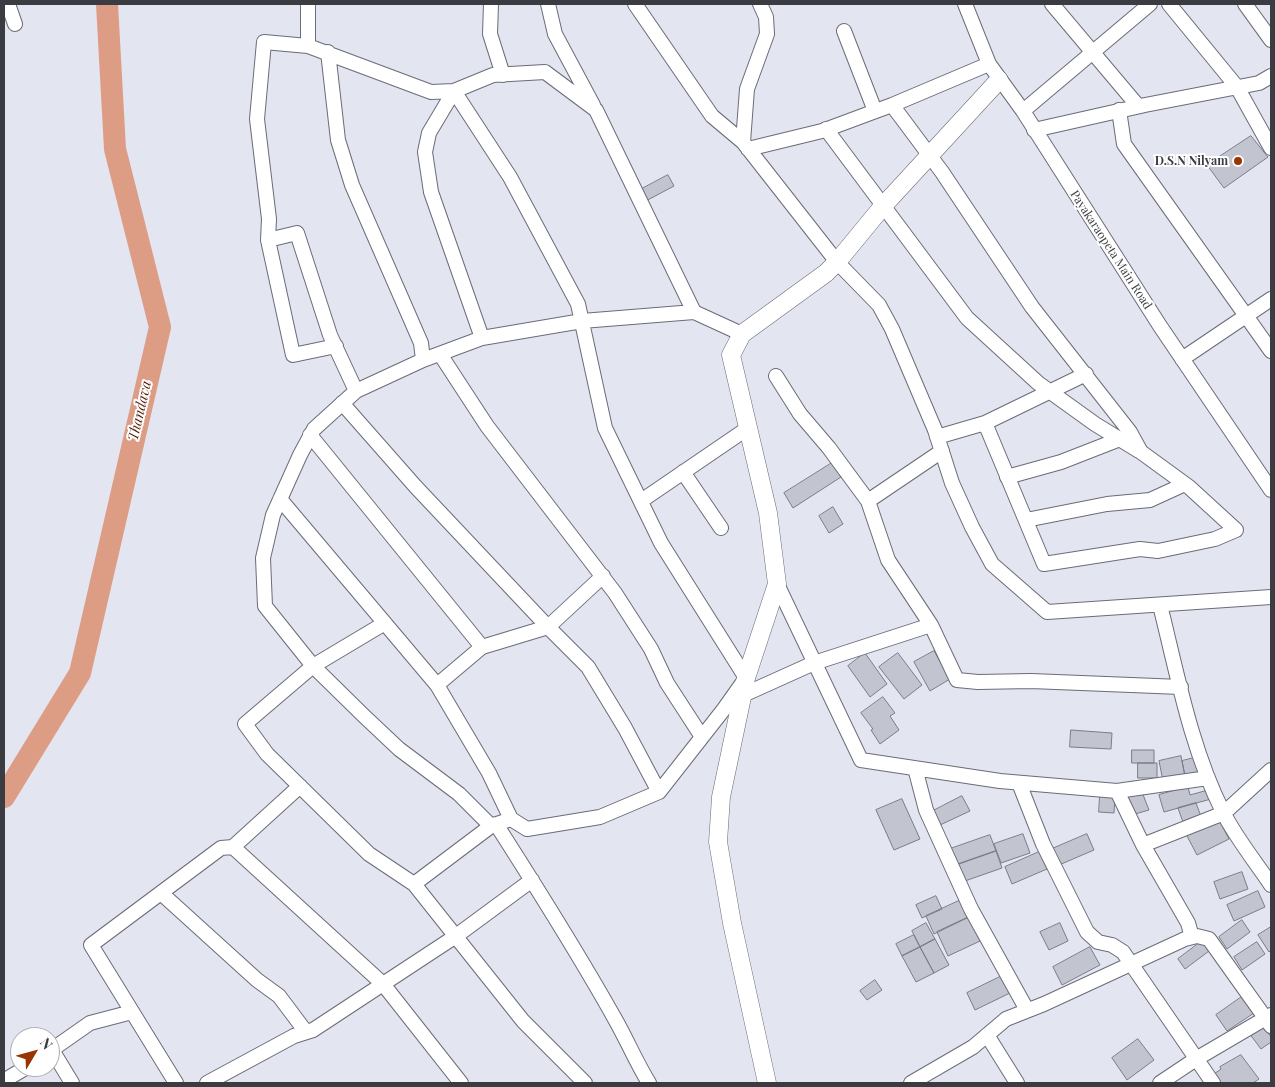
<!DOCTYPE html>
<html>
<head>
<meta charset="utf-8">
<style>
	body { margin:0 }
	#map { position:relative; width:1275px; height:1087px; overflow:hidden; background:#e3e5f1; font-family:"Playfair Display",serif }
	canvas { display:block }
	.frame { position:absolute; inset:0; border:5px solid #3b3c41; pointer-events:none }
	.north { position:absolute; left:10px; top:1027px; width:50px; height:50px; box-sizing:border-box; background:#fff; border:1px solid #b1b1b3; border-radius:50%; rotate:53deg; font-size:14px; font-weight:700; line-height:20px; text-align:center; color:#3b3c41 }
	.north::after { content:''; display:block; margin:auto; width:18px; height:22px; background:#993500; clip-path:polygon(50% 0,100% 100%,50% 72%,0 100%) }
</style>
</head>
<body>
<div id="map">
<canvas width="1275" height="1087"></canvas>
<div class="frame"></div>
<div class="north">N</div>
</div>
<script>
const ctx = document.querySelector('canvas').getContext('2d');
ctx.lineJoin = 'round';
function trace(path, color, width, dash) {
  ctx.strokeStyle = color;
  ctx.lineWidth = width;
  ctx.lineCap = dash ? 'butt' : 'round';
  ctx.setLineDash(dash || []);
  ctx.stroke(path);
}
function fillPath(path, color) {
  ctx.fillStyle = color;
  ctx.fill(path, 'evenodd');
}
function write(font, color, halo, rows, align = 'center') {
  ctx.font = font + ' "Playfair Display",serif';
  ctx.lineWidth = 4;
  ctx.setLineDash([]);
  ctx.textBaseline = 'middle';
  ctx.strokeStyle = halo;
  ctx.fillStyle = color;
  for (const [text, x, y, turn = 0] of rows) {
    ctx.save();
    ctx.translate(x, y);
    ctx.rotate((+turn || 0) * Math.PI / 180);
    ctx.textAlign = isNaN(turn) ? turn : align;
    if (halo) ctx.strokeText(text, 0, 0);
    ctx.fillText(text, 0, 0);
    ctx.restore();
  }
}
const river = new Path2D(`
	M4 797 80 673 160 327 115 149 107 4`);
const building = new Path2D(`
	M1251 136 1268 157 1224 188 1207 165Z
	M668 175 674 186 644 202 638 191Z
	M832 463 841 477 793 508 784 493Z
	M833 507 843 524 829 533 819 516Z
	M934 651 950 679 930 691 914 662Z
	M865 653 887 684 870 697 848 666Z
	M898 653 922 685 904 699 879 667Z
	M883 697 895 713 890 716 899 730 880 744 871 730 873 729 861 713Z
	M1071 730 1112 733 1111 749 1070 747Z
	M1132 750H1154V763H1132Z
	M1181 756 1185 776 1163 781 1159 761Z
	M1198 757 1202 772 1185 776 1182 761Z
	M1138 763H1157V778H1138Z
	M1188 787 1190 795 1208 790 1211 799 1164 812 1159 795Z
	M1142 792 1149 810 1135 814 1128 797Z
	M962 796 970 811 940 825 933 811Z
	M1100 796H1115L1114 813 1099 812Z
	M902 799 920 839 894 850 876 810Z
	M1196 803 1202 819 1184 825 1178 808Z
	M1218 818 1229 839 1197 855 1186 834Z
	M1023 834 1030 853 1001 863 994 844Z
	M1087 834 1094 850 1059 865 1052 849Z
	M990 835 996 851 956 865 950 849Z
	M996 851 1002 868 962 882 956 865Z
	M1039 852 1047 869 1012 884 1005 867Z
	M1242 872 1248 889 1220 899 1214 882Z
	M1258 891 1265 907 1234 921 1227 905Z
	M936 896 942 909 922 918 916 905Z
	M961 900 969 917 934 934 926 916Z
	M969 917 980 941 948 956 937 932Z
	M1242 920 1250 932 1227 949 1219 937Z
	M926 923 935 939 920 947 912 931Z
	M1060 923 1068 941 1049 950 1040 932Z
	M1271 927V950L1269 952 1258 935Z
	M914 935 920 947 902 956 896 944Z
	M935 939 949 965 934 973 920 947Z
	M1202 941 1209 951 1185 969 1178 959Z
	M1257 942 1265 954 1242 970 1234 957Z
	M920 947 934 973 916 982 902 956Z
	M1090 947 1100 965 1062 985 1053 967Z
	M1004 975 1012 992 975 1010 967 993Z
	M875 980 882 990 867 1000 860 991Z
	M1243 996 1254 1013 1227 1031 1216 1015Z
	M1262 1024 1271 1037V1042L1261 1049 1249 1033Z
	M1138 1039 1154 1060 1127 1080 1112 1058Z
	M1241 1055 1259 1079 1253 1083H1220L1214 1074 1221 1069 1220 1067Z`);
const minor = new Path2D(`
	M8 4 15 24
	M308 4V46L431 92 454 91 493 75 545 72 596 110 694 312
	M491 4 490 34 503 75
	M548 4 555 34 593 105
	M635 4 712 116 743 142 837 262 879 305 892 329 935 430 952 483 972 527 992 564 1047 612 1271 597
	M965 4 989 64 1023 111 1160 326 1271 490
	M1052 4 1138 106
	M1169 4 1237 87 1271 148
	M1245 4 1271 40
	M844 31 875 111
	M328 52 338 140 352 185 421 343 423 360
	M454 91 429 133 425 152 431 192 482 338
	M892 105 942 172 1032 307 1130 432 1141 452 1189 487 1236 530 1215 539 1158 551 1140 549 1044 564 985 423
	M1119 110 1124 144 1271 351
	M1023 111 1150 4
	M826 129 967 318 1038 383 1095 424 1139 451
	M1034 130 1145 105 1259 83 1271 76
	M743 142 747 89 767 34 766 17 760 4
	M748 149 822 131 892 105 989 64
	M268 240 269 219 257 119 264 42 308 46
	M336 346 293 355 268 240 297 233 330 335 356 391
	M440 354 487 426 615 593 651 649 667 683 702 737
	M1182 359 1271 299
	M776 376 800 414 829 448 868 501
	M342 403 415 486 548 627 603 576
	M310 435 482 647
	M937 437 985 423 1086 374
	M683 472 721 528
	M1007 477 1061 462 1120 439
	M280 499 437 685 489 773 511 819
	M641 501 748 428
	M1026 520 1107 504 1150 500 1185 484
	M777 584 861 760 1000 781 1117 791 1143 845 1188 923 1192 937
	M1160 605C1177 673 1191 749 1223 812 1236 838 1255 861 1271 885
	M385 623 313 666 245 724 267 754 369 854 414 884 523 1021 585 1083
	M931 625 888 560 868 501 942 451
	M437 685 482 647 548 627 588 667 625 728 659 792
	M743 695 814 663 931 625 957 680 978 682 1031 681 1181 687
	M915 768 926 810 971 909 1027 1010
	M1019 783 1043 844 1087 932 1098 942 1112 945 1123 952 1213 1083
	M1117 791 1208 778
	M496 824C537 888 578 953 615 1019 627 1040 636 1062 649 1083H648
	M491 826 459 794 399 749 364 716 313 666 265 606 263 558 273 515 300 455 314 429 356 391 423 360 482 338 582 321 694 312 742 334
	M1143 845 1224 813 1271 770
	M233 847 300 786
	M414 884 491 826 511 819 527 829 600 817 659 792 724 709 746 678 661 543 605 428 578 304 510 177 454 91
	M161 893 257 980 279 996 306 1032
	M987 1035 1017 1083
	M52 1050 72 1083
	M50 1051 90 1023 132 1012
	M5 1083V1080L27 1067
	M176 1083 91 945 221 848 233 847 383 984 461 1083
	M207 1083 294 1036 313 1030 456 936 532 880
	M911 1083 973 1047 1006 1019 1044 1004 1185 939 1197 936 1209 939 1271 1026
	M1160 1083 1196 1059 1271 1015`);
const major = new Path2D(`
	M767 1083 732 923 718 842 721 797 746 678 777 584 768 513 731 355 742 334 826 273 837 262 883 206 999 80`);
const markers = [
	[1238,161,5,"#993500"]
];
const poiNames = [
	["D.S.N Nilyam",1228,161]
];
const streetNames = [
	["Payakaraopeta Main Road",1111,250,57]
];
const waterNames = [
	["Thandava",140,411,-77]
];
trace(river, '#dd9d85', 22);
fillPath(building, '#c2c4d0');
trace(building, '#7a7c86', 1);
trace(minor, '#6a6c76', 16);
trace(major, '#6a6c76', 19);
trace(minor, '#fff', 14);
trace(major, '#fff', 18);
for (const [x, y, r, color] of markers) {
  const dot = new Path2D();
  dot.arc(x, y, r, 0, 2 * Math.PI);
  ctx.fillStyle = color;
  ctx.fill(dot);
  trace(dot, '#fff', 2);
}
write('bold 12px', '#3b3c41', '#fff', poiNames, 'right');
write('12px', '#3b3c41', '#fff', streetNames);
write('italic 14px', '#561e04', '#fff', waterNames);
</script>
</body>
</html>
